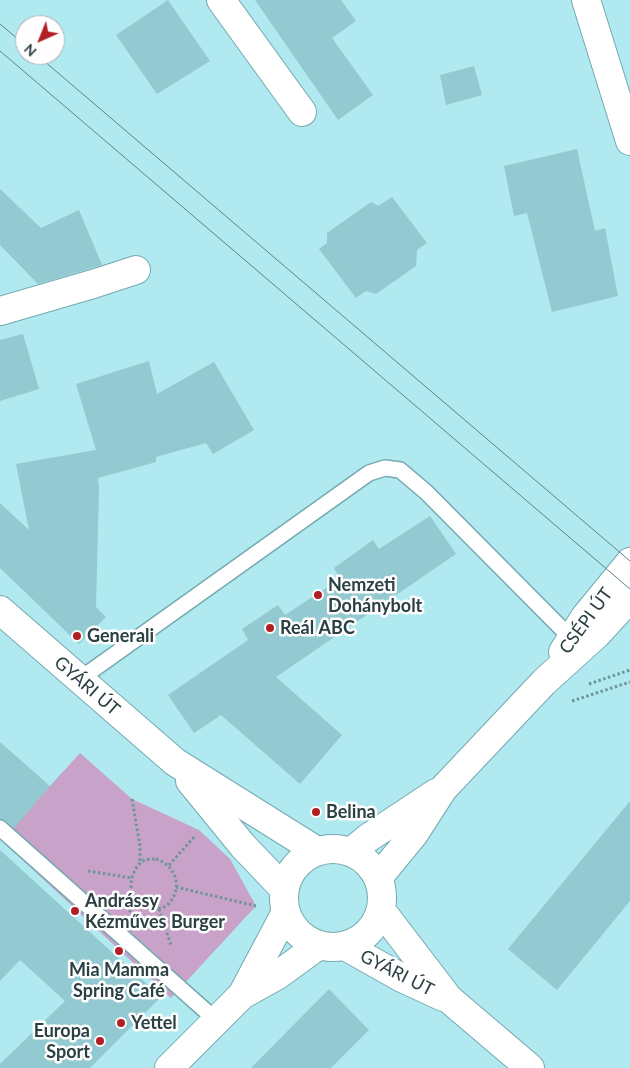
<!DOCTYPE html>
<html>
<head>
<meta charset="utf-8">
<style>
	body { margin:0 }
	#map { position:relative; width:630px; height:1068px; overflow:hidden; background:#b1e9f0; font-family:Lato,sans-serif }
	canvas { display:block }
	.north { position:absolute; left:15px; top:15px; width:50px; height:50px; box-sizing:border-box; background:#fefefe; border:1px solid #a9b2b3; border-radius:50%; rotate:224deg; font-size:14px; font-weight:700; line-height:20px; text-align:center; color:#2a4043 }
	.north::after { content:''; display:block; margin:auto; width:18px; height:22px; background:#b01f23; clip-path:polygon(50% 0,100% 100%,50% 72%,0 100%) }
</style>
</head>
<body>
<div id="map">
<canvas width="630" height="1068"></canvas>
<div class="north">N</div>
</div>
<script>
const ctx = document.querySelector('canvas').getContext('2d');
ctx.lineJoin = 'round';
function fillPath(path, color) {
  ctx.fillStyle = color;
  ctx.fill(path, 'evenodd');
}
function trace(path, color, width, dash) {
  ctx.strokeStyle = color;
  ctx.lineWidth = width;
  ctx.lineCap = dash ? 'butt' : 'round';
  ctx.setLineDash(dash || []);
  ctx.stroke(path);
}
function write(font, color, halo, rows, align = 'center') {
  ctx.font = font + ' Lato,sans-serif';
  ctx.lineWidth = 5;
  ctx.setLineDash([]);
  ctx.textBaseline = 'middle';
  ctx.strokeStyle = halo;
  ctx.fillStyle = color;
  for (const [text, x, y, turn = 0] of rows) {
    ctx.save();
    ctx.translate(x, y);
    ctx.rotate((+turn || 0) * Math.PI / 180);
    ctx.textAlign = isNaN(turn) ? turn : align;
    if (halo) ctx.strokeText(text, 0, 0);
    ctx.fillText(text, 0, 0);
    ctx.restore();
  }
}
const green = new Path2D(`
	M80 753 132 799 199 830 230 859 256 906 171 998 1 840Z`);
const building = new Path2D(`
	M168 0 210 61 157 94 116 35Z
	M255 0H341L356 21 332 38 373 95 338 120Z
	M474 66 482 95 446 105 440 75Z
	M577 149 595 231 605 228 618 296 552 312 527 213 514 216 504 166Z
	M0 189 41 228 79 210 102 265 38 284 0 245Z
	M392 197 427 243 417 250 416 266 376 294 366 291 356 298 319 249 327 243V233L371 202 378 206Z
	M23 334 39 389 0 401V340Z
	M149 361 157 394 214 362 254 430 213 454 206 443 156 457V462L98 478 99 488 96 607 106 617 79 644 0 568V503L29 530 16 464 96 450 76 384Z
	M430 516 456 554 276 677 342 735 300 784 221 715 194 733 168 695 248 640 242 629 278 605 285 615 340 579 334 568 373 540 379 549Z
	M0 742 50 786 14 828 6 821 0 819Z
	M630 801V901L557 990 508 949Z
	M0 850 161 997 90 1068H0V1064L65 1001 20 960 0 981Z
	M329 989 369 1030 331 1068H251Z`);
const path = new Path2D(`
	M589 684 630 670
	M572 701 630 682
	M132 799 140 846V864
	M156 859C175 865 183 886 170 902 161 914 142 908 134 897 127 887 133 865 145 860 148 859 153 859 156 859Z
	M169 865 195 836
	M88 871 132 878
	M176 887 256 906
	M159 909 171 945
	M129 912 139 901`);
const service = new Path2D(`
	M80 679 369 473 385 468 400 470 426 492 572 639
	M0 828 217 1021`);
const minor = new Path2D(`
	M221 0 302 112
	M586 0 630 141
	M0 311 93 284 136 270`);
const tertiary = new Path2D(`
	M0 610 175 762 317 851
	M563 652 585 617 630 562
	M190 781 243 846 284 889
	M284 898a49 49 0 1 1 98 0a49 49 0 1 1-98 0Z
	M351 852 368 838 436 793
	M378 878 414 834 443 789 544 682 597 634 630 598
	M381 910 449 999 530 1068
	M345 946 402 978 443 997
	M242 995 286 912
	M169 1068 242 995 278 975 319 945`);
const tram = new Path2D(`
	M0 24 25 45
	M0 51 630 589
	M37 55 630 561`);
const markers = [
	[318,595,5,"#b01f23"],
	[270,628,5,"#b01f23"],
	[77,636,5,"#b01f23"],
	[316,812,5,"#b01f23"],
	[75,911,5,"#b01f23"],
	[119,951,5,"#b01f23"],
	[121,1023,5,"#b01f23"],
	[100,1041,5,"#b01f23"]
];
const poiNames = [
	["Nemzeti",328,585],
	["Dohánybolt",328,606],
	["Reál ABC",280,628],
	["Generali",87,636],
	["Belina",326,812],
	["Andrássy",85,901],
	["Kézműves Burger",85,922],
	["Mia Mamma",119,970,"center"],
	["Spring Café",119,991,"center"],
	["Yettel",131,1023],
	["Europa",90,1031,"right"],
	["Sport",90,1052,"right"]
];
const streetNames = [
	["CSÉPI ÚT",586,621,-54],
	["GYÁRI ÚT",87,686,41],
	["GYÁRI ÚT",397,973,27]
];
fillPath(green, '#c8a2c8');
fillPath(building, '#93c9d0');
trace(service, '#74a9b0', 18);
trace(minor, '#74a9b0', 30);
trace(tertiary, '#74a9b0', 30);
trace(path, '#6e959a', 3, [2.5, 2.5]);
trace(service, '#fff', 15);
trace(minor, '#fff', 28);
trace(tertiary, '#fff', 28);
trace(tram, '#5e8286', 1);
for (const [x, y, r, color] of markers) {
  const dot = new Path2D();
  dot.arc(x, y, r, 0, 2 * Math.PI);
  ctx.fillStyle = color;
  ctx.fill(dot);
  trace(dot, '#fefefe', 2);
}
write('bold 18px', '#2a4043', '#fefefe', poiNames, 'left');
write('18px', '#2a4043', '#fefefe', streetNames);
</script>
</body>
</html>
